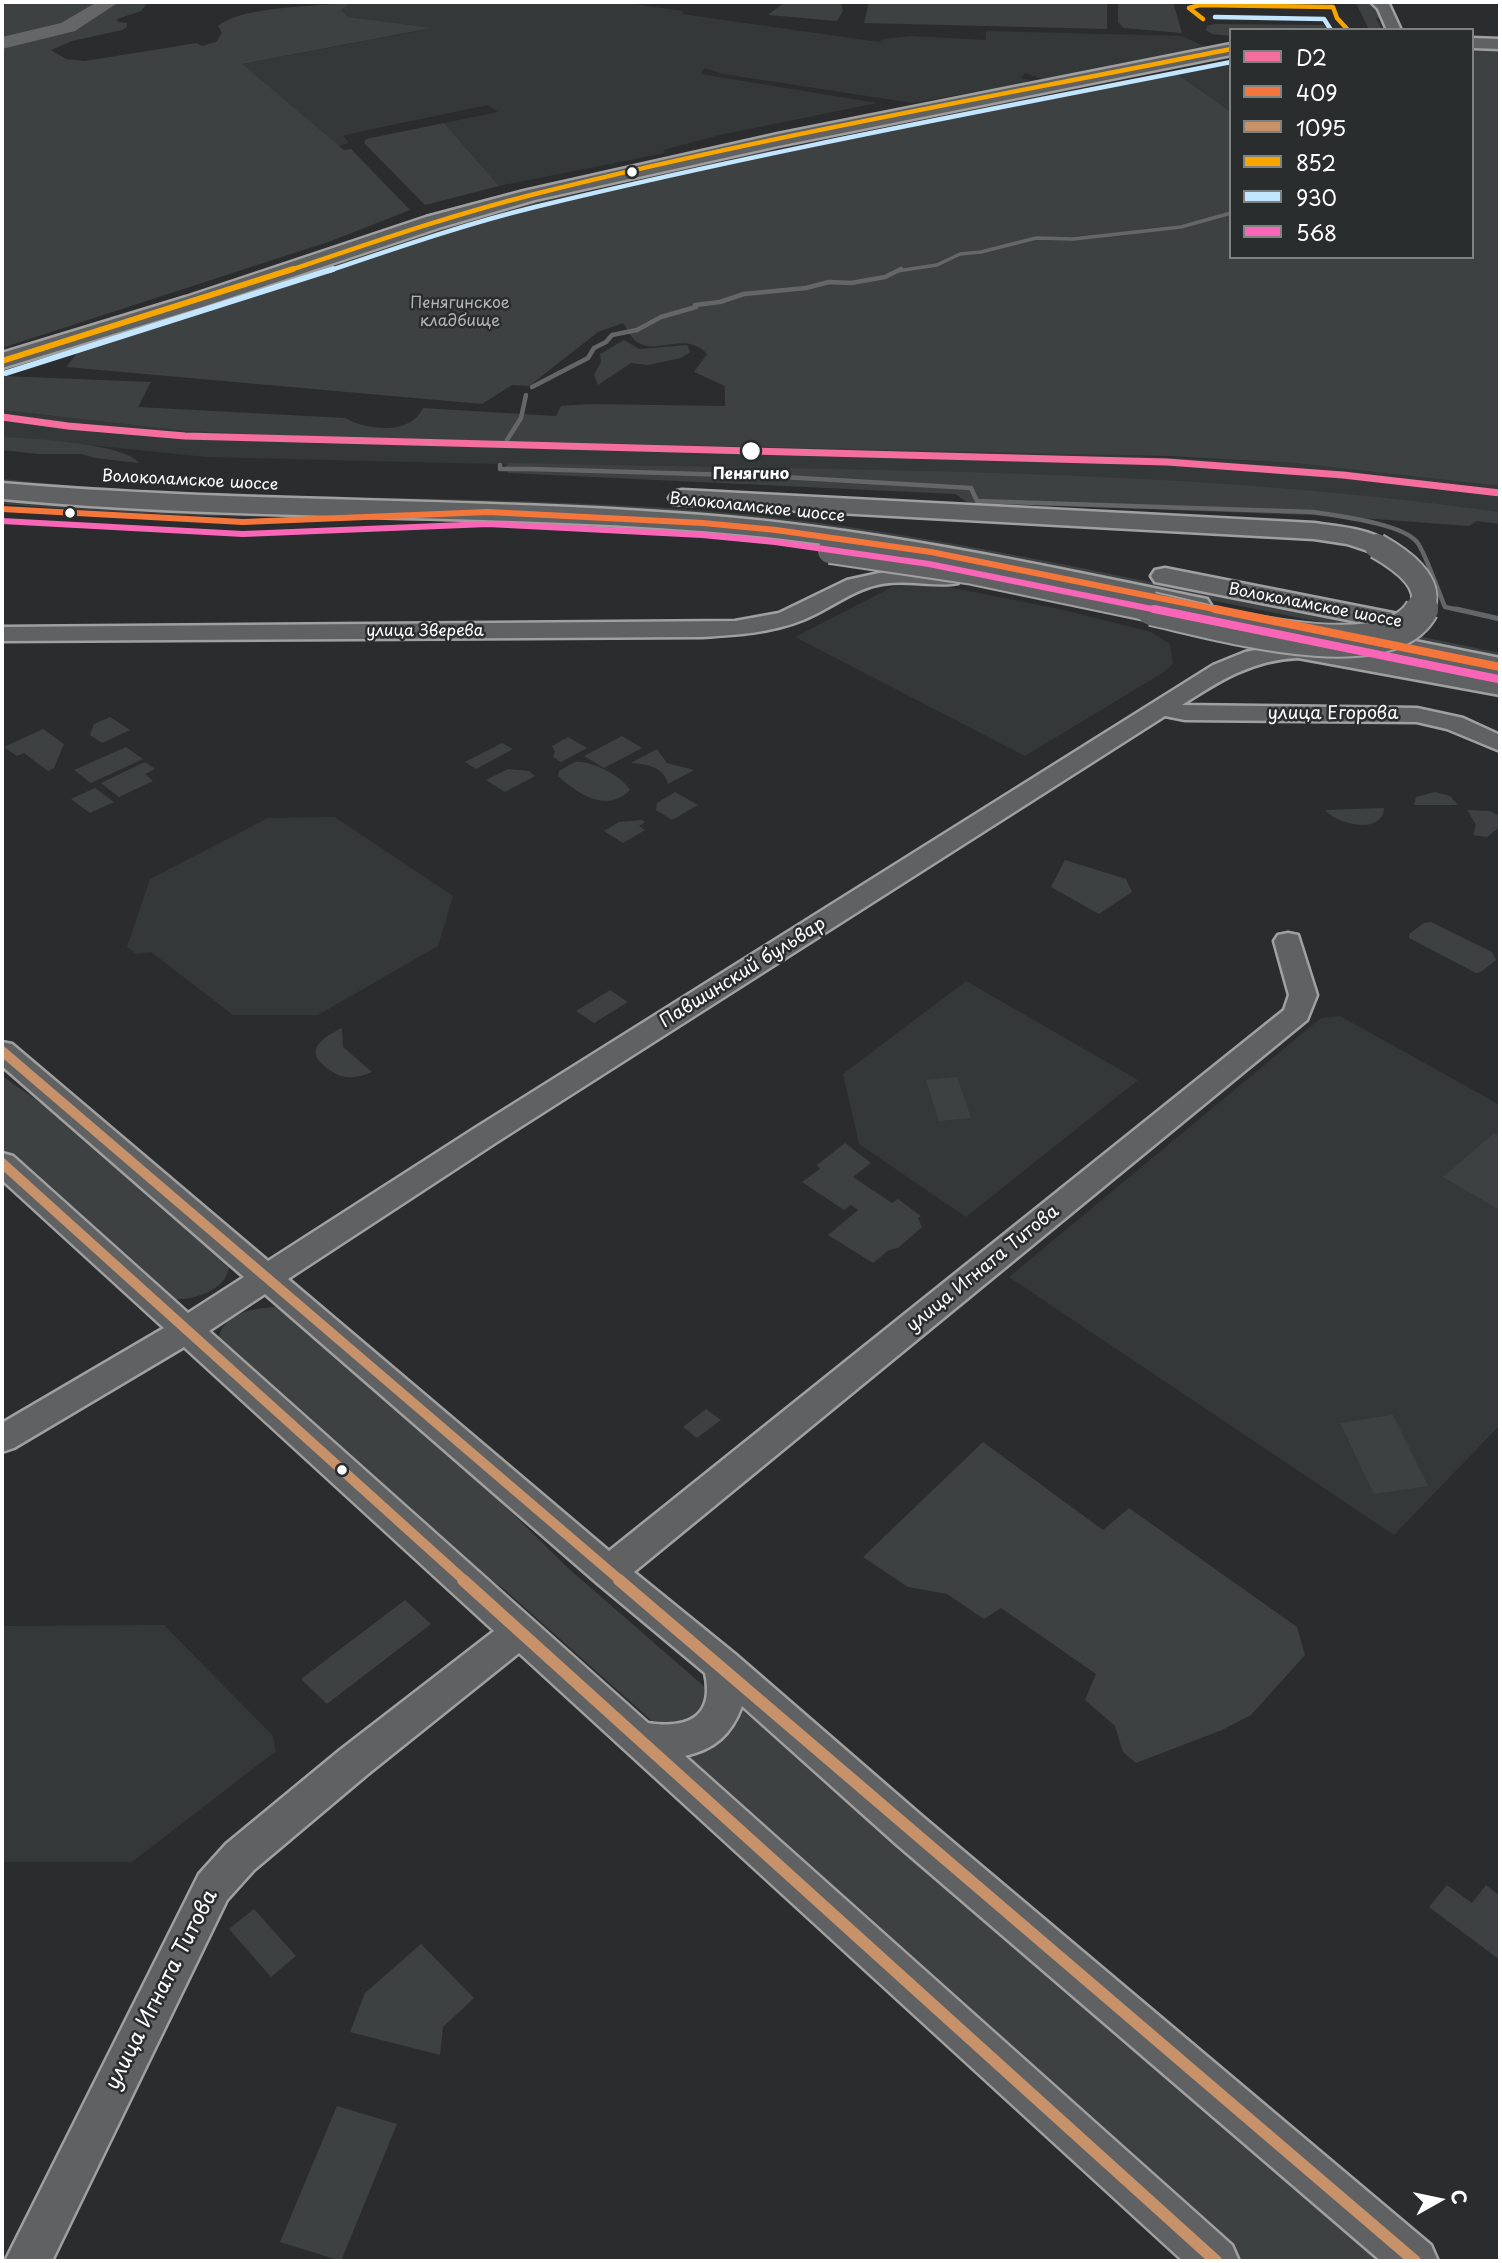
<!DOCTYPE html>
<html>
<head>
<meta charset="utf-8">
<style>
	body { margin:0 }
	#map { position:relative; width:1502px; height:2263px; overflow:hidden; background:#2b2c2d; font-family:"Playpen Sans",sans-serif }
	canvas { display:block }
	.frame { position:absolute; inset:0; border:4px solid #fff; pointer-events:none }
	.legend { position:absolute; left:1229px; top:28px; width:245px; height:231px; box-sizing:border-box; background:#2a2d2e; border:2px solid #7f8182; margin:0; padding:9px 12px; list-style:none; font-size:21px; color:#fff }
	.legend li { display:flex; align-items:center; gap:14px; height:35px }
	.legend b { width:35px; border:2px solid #7f8182 }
	.north { position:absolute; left:1404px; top:2165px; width:70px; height:70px; -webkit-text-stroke:5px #2a2d2e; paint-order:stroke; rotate:81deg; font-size:19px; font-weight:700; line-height:28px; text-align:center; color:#fff }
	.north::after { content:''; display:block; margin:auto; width:24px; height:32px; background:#fff; clip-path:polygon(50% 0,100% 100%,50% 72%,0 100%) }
</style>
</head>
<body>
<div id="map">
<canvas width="1502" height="2263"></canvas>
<div class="frame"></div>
<ul class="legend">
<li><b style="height:9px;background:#f56f9e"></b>D2</li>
<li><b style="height:9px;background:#f5763a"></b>409</li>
<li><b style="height:9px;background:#c7916a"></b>1095</li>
<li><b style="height:9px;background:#f7a600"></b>852</li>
<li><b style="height:9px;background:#c2e6ff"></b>930</li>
<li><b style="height:9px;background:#fa66b7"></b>568</li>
</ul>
<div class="north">С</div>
</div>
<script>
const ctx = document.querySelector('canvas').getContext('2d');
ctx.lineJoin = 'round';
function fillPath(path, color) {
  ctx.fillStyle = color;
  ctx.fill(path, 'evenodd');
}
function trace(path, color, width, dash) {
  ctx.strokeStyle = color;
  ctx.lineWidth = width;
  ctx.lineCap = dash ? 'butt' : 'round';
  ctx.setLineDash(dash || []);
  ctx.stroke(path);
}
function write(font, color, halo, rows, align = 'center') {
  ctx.font = font + ' "Playpen Sans",sans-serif';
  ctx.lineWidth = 5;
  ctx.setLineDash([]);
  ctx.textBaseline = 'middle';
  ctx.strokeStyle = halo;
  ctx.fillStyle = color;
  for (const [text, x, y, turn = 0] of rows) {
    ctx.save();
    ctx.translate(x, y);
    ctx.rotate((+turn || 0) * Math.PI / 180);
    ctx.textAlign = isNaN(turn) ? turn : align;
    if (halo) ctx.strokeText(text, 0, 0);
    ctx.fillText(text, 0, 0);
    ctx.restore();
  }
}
const built = new Path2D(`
	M354 2H618L684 11 682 14 879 42 883 39 911 36 986 40V31L1182 36 1206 47 1045 80 1025 73 1021 78 1030 80 1024 83 913 103 723 74 704 68 701 74 877 103 720 135 663 150 665 153 499 186 444 123 498 112 488 105 358 132 343 136 349 143 339 146 243 67 242 64 429 29 348 17 341 10Z
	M1231 61V112L1174 72Z
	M2 410 186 431 319 437 1057 452 1294 463 1500 486V512L1354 495 1117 479 206 457 2 436Z
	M908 583H928L1055 608 1151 632 1170 644 1173 664 1164 672 1025 756 795 637 892 587Z
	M335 817 453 896 438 946 318 1015H233L151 952 136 954 127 947 150 879 268 818Z
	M966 981 1138 1080 966 1217 859 1144 843 1074Z
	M1340 1016 1500 1105V1425L1394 1535 1009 1277 1321 1018Z
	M164 1625 273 1736 276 1751 132 1862H2V1626Z`);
const green = new Path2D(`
	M7 2H148L141 11 117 19 118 22 127 23V27L122 30 72 41 51 50 66 59 85 61 197 43 202 46 216 42 222 33 218 26C242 6 318 6 352 3L341 10 348 17 432 28 242 64 344 150 351 149 410 210 331 241 2 348V9Z
	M785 2H841L843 11 837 21 768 15Z
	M869 2H1107V29L864 23Z
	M1118 2H1173L1182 33 1124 28 1118 22Z
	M1261 2H1372L1378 6 1383 18H1376L1381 28 1388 30H1369L1356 3Z
	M1215 24 1322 25 1340 30H1231V36L1212 34 1206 30 1207 26Z
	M1472 51H1500V486L1294 463 1167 456 319 437 186 431 2 410V376L151 382 138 407 345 418C367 430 410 436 423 408L556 416 561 406 589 404 725 406V386L694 372 707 354C685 330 658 356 637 342 631 338 627 328 623 323L598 332 529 386 512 385 482 404 66 367 79 351H71L83 342 275 284 408 236 513 206 639 182 636 179 765 151 782 150 995 105 1174 72 1231 112V257H1472Z
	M444 123 499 186 425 205 364 143 366 139Z
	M624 340 639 349 687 345 690 352 681 358 648 365 631 363 598 385 594 375 601 362 600 354Z
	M2 436C29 439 125 443 139 463L95 458 81 454H38L2 450Z
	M509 463C839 471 1173 466 1500 512V524L1477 521 1469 526 1335 516 979 503 967 502 955 494 508 473 505 467Z
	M2 479C236 504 473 492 708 511 857 523 1004 552 1150 582 1267 605 1384 629 1500 653V658L936 545 780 523 87 491 2 484Z
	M2 498 321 516C215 519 108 512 2 504Z
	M110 717 130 730 102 743 90 735 94 724Z
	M43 729 64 744 54 768 48 771 24 753 17 756 4 747Z
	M622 736 642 748 604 768 584 756Z
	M568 737 587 748 561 762 553 757 555 752 552 746Z
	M502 743 513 749 476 769 465 762Z
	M126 747 143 759 91 783 74 770Z
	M657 749 667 763 694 770 668 784C664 767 647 764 631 763Z
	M145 762 155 769 145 774 153 781 119 797 101 783Z
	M575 762C591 760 623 777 630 790 607 813 579 795 558 776L559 771Z
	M508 769 529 771 535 776 505 792 486 780Z
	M95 788 114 802 90 813 71 799Z
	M675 792 698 805 672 820 656 810 657 803Z
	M1435 792 1450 796 1458 805H1414L1416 797Z
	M1384 808C1383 835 1337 825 1325 810Z
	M1467 810 1490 811 1500 816V831L1497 829 1487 837 1473 835 1476 825Z
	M642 820 645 822 639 826 645 830 623 843 604 831 619 822Z
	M1065 860 1126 879 1132 892 1099 914 1051 887Z
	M1431 922 1492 952 1496 960 1481 972 1476 973 1409 938V934L1424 923Z
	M610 990 628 1002 594 1023 576 1011Z
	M342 1028 343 1047 372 1072C351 1081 338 1079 321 1063 305 1047 328 1035 342 1028Z
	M2 1076 58 1115 229 1260C233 1291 189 1302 166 1299L2 1149Z
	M957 1077 971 1118 939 1121 926 1080Z
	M1494 1133 1500 1136V1206L1498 1209 1443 1177Z
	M845 1143 871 1163 853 1177 892 1203 898 1199 921 1216 918 1218 922 1227 898 1248 889 1250 873 1263 828 1235 858 1210 851 1205 844 1210 802 1182 820 1169 817 1165Z
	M276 1307 290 1313 454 1456 568 1568 706 1688 713 1702 688 1728H660L504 1589 441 1546 218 1344C219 1314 251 1308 276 1307Z
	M706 1409 721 1420 697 1438 683 1427Z
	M1393 1415 1428 1486 1374 1494 1340 1423Z
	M983 1442 1103 1530 1129 1508 1297 1627 1305 1655 1251 1715 1222 1730 1136 1763 1123 1752 1115 1726 1085 1700 1096 1674 1001 1608 984 1619 947 1594 908 1587 863 1557Z
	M405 1600 431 1624 327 1704 301 1679Z
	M734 1696 1394 2261H1241L670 1752Z
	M1447 1885 1472 1903 1486 1885 1500 1896V1960L1429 1907Z
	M254 1909 296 1956 271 1977 229 1929Z
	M421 1944 474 1998 443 2027 440 2055 350 2032 365 1993Z
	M337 2106 397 2124 341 2261 280 2242Z`);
const streamFar2 = new Path2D(`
	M897 271 937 265 960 254 981 252 1036 238 1073 239 1181 227 1231 213`);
const streamFar1 = new Path2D(`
	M532 387 588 358 594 348 606 342 612 335 637 330 661 317 696 307 695 305 720 302 744 294 806 288 829 282 851 283 885 277 901 269
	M507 440 521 418 526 395
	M500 465V469H530L766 476 971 488 977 501 1313 512C1337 516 1401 523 1417 542 1426 554 1438 591 1445 607L1464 611`);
const stream = new Path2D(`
	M1456 609 1500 619`);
const river = new Path2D(`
	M97 2H119L75 31 2 49V37L61 23Z`);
const minor = new Path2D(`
	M1371 2 1389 4 1401 30H1387L1378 9Z
	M902 568 958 573 961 578 958 583C935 588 905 578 877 585 851 591 828 610 803 620 771 633 736 635 702 637L2 641V627L735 621 779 613 847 580Z
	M1297 642 1500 681V695L1298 658C1252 660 1219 681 1182 705L1417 708 1463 718 1500 735V751L1447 729 1417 722 1185 720 1165 716 497 1142 288 1279 609 1551 1284 1010 1289 995 1274 941 1278 935 1288 933 1298 935 1317 995 1307 1020 634 1572 735 1654 923 1817 1431 2245 1438 2261H1381L895 1843 742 1706C731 1735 715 1749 685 1756L1232 2245 1239 2261H1183L519 1653 368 1774 254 1870 227 1900 52 2261H5L199 1874 226 1844 340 1750 494 1631 184 1347 14 1448 2 1452V1423L164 1328 2 1180V1153L13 1156 188 1313 244 1277 2 1066V1042L12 1044 268 1261 475 1128 1213 665 1245 652ZM265 1294 596 1582 705 1673C715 1718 686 1729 648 1723L209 1331Z`);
const major = new Path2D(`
	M1472 38 1500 39V49L1472 48Z
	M1231 44V55L778 146 535 200 442 227 202 307 2 368V353L186 297 426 217 524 191 778 134Z
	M2 483C235 503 469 497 702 515 869 528 1033 563 1197 597L1207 599 1211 605 1207 611 1197 613C1033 579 869 544 702 531 469 513 235 521 2 499Z
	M682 490 1314 523C1334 526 1379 529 1390 546L1386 552 1377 554 1347 544 1314 539 673 504 669 498 673 492Z
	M1165 568 1393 613 1403 615 1407 621 1403 627 1393 629 1155 582 1151 576 1155 570Z
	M1350 628 1500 658V676L1340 643 1336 637 1340 631Z`);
const majorBridgeFar1 = new Path2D(`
	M1377 546C1398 558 1436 582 1421 611
	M830 551 973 572 1160 611`);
const majorBridge = new Path2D(`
	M1152 609C1208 621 1387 674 1422 609`);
const bus1Far1 = new Path2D(`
	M2 509 243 522 488 512 703 523 776 530 931 552 1224 611`);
const bus1 = new Path2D(`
	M1215 609 1500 667`);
const bus2Far1 = new Path2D(`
	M2 1051 621 1581
	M2 1163 465 1581`);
const bus2 = new Path2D(`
	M463 1580 1216 2261
	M619 1580 1415 2261`);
const bus3Far1 = new Path2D(`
	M1203 19 1189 8 1200 5 1333 7 1337 18 1348 30
	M288 271C368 244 448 216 531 195 761 137 998 96 1231 49`);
const bus3 = new Path2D(`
	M2 361 293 269`);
const bus4Far1 = new Path2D(`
	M1215 17 1324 19 1331 30
	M328 271C396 248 465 224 535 207 765 151 999 108 1231 62`);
const bus4 = new Path2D(`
	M6 373 333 269`);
const bus5Far1 = new Path2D(`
	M2 521 243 534 488 524 702 535 775 542 929 564 1162 611`);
const bus5 = new Path2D(`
	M1154 609 1498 679`);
const rail1 = new Path2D(`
	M2 417 68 426 185 436 1167 462 1343 475 1500 493`);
const markers = [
	[632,172,6,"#fff"],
	[751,451,10,"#fff"],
	[70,513,6,"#fff"],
	[342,1470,6,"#fff"]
];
const farParknames = [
	["Пенягинское",460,304],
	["кладбище",460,322]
];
const farStopnames = [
	["Пенягино",751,475]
];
const farStreetnames = [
	["Волоколамское шоссе",190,481,3],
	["Волоколамское шоссе",757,508,6],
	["Волоколамское шоссе",1315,606,11],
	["улица Зверева",425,632]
];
const streetNames = [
	["улица Егорова",1333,714],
	["Павшинский бульвар",743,973,-32],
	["улица Игната Титова",983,1269,-39]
];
const nearStreetnames = [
	["улица Игната Титова",162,1990,-63]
];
fillPath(built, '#353839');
fillPath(green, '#3e4142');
trace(streamFar2, '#646667', 3.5);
trace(streamFar1, '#646667', 4.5);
trace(stream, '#646667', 5);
fillPath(river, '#646667');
trace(minor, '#a0a0a0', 5);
trace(major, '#a0a0a0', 5);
fillPath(minor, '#606162');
fillPath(major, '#606162');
trace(majorBridgeFar1, '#a0a0a0', 28, []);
trace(majorBridge, '#a0a0a0', 36, []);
trace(majorBridgeFar1, '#606162', 24);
trace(majorBridge, '#606162', 32);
trace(bus1Far1, '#f5763a', 6);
trace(bus1, '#f5763a', 8);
trace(bus2Far1, '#c7916a', 10);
trace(bus2, '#c7916a', 12);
trace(bus3Far1, '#f7a600', 4.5);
trace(bus3, '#f7a600', 6);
trace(bus4Far1, '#c2e6ff', 4.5);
trace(bus4, '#c2e6ff', 6);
trace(bus5Far1, '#fa66b7', 6);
trace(bus5, '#fa66b7', 8);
trace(rail1, '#f56f9e', 7);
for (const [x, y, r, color] of markers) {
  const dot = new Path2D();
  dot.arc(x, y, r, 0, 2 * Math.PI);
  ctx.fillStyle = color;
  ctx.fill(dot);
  trace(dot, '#2a2d2e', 2.5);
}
write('16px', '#b3b4b5', '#2a2d2e', farParknames);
write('bold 16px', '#fff', '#2a2d2e', farStopnames);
write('16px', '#fff', '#2a2d2e', farStreetnames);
write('18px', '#fff', '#2a2d2e', streetNames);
write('21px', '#fff', '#2a2d2e', nearStreetnames);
</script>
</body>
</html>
